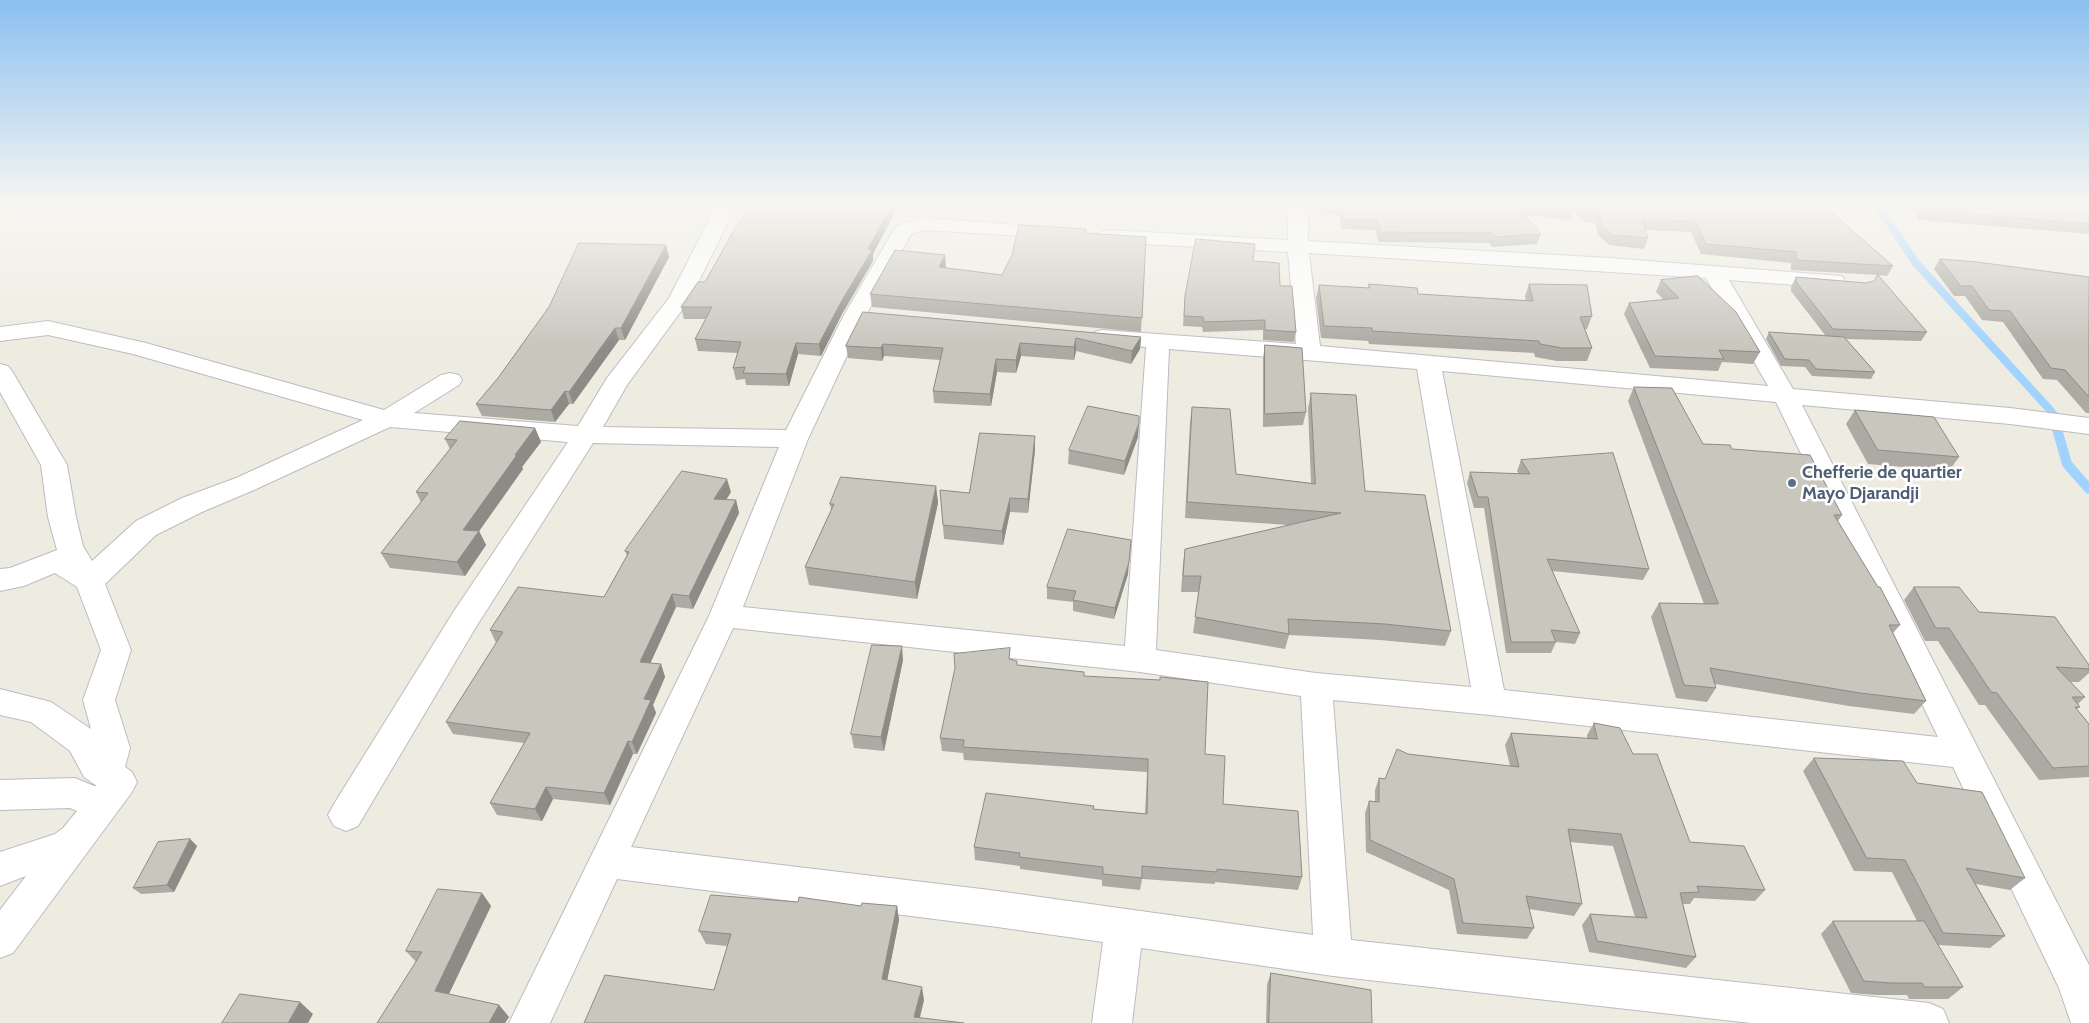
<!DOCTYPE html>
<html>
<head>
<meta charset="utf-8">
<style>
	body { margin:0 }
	canvas { display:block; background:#eeece1 }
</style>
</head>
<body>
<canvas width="2089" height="1023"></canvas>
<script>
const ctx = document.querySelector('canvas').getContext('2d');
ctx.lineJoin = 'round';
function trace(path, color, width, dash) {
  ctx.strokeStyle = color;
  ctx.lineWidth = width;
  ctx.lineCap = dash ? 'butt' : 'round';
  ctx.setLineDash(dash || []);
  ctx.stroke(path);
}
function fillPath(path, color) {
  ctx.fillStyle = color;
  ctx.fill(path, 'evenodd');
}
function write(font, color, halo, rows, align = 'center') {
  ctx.font = font + ' Cabin,sans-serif';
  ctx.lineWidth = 5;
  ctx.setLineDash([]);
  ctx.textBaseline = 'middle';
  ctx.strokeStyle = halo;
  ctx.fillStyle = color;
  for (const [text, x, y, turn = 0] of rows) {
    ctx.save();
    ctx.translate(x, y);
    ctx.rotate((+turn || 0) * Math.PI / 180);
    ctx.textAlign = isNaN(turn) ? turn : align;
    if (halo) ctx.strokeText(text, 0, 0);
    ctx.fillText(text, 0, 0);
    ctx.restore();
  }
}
const streamFar1 = new Path2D(`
	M1877 204 1915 262 2051 411 2053 416`);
const stream = new Path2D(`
	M2053 415 2067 464 2089 489`);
const street = new Path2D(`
	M1288 204H1308V241L1610 258 1842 276 1845 281 1842 286 1834 288 1729 280 1793 389 2010 408 2089 418V434L2010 424 1802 405 2089 965V1023H2071L2059 988 1953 767 1490 715 1333 700 1351 940 1929 1003 1943 1009 1949 1023H1751L1333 976 1141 948 1132 1023H1092L1103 942 990 926 617 879 550 1023H509L709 616 779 447 593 443 476 627 358 826 346 831 334 826 328 815 334 804 454 611 568 442 390 427 254 490 202 512 156 535 105 584 131 650 115 700 130 748 125 767 132 772 137 782 132 792 13 953 0 958V910L26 876 0 886V852L55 834 63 828 77 811 70 808 0 810V780L75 778 94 786H97L84 777 70 751 31 722 0 715V689L51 702 91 729 83 700 101 650 77 587 55 573 24 586 0 591V569L10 568 57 550 48 517 41 465 0 392V364L8 366 12 371 67 465 76 517 83 546 92 561 136 521 182 498 236 478 363 420 133 354 48 335 0 341V327L48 321 146 343 384 410 441 375 450 373 459 375 462 380 459 385 414 413 578 426 607 378 669 298 713 212 716 208 723 206 730 208 733 212 690 299 627 385 603 427 786 430 844 315 896 226 923 218 1062 228 1065 232 1062 236 1055 238 924 230 911 234 866 315 808 439 743 607 1125 646 1146 347 1094 342 1090 337 1094 332 1102 330 1296 344 1288 252 1108 242 1101 240 1098 236 1101 232 1108 230 1288 240ZM1309 253 1706 278 1768 386 1320 346ZM1169 349 1417 369 1471 687 1316 673 1156 650ZM1442 371 1776 402 1938 737 1504 690ZM733 628 1140 672 1301 696 1313 935 990 890 631 847Z`);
const primary = new Path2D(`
	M0 204H15L7 211 0 213Z`);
const wall = new Path2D(`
	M1320 204H1822L1893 266 1887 276 1878 275 1927 332 1921 341 1846 339 1875 372 1871 379 1812 376 1805 367 1781 366 1766 339 1769 332 1825 335 1791 291V287L1796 277 1866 283 1874 281 1878 275 1791 270V263L1701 254 1691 232 1645 230 1648 238 1644 249 1609 245 1598 235 1595 223 1584 222 1574 211 1571 220 1525 215 1541 234 1537 244 1492 247 1489 243 1379 242 1375 230 1341 229 1339 215H1321Z
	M1888 204H2089V234L1919 220 1912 209 1896 210Z
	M896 210 873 254V261L842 314 821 356 798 354 789 386 746 385 745 379 736 380 733 368 738 353 698 351 695 339 706 319H684L681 307Z
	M1086 229V233L1146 237 1141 332 872 307 870 294 946 268 1002 275Z
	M666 245 669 257 625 340H619L573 404H569L555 422 482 416 476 404Z
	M1940 259 2089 277V413H2086L2057 380 2043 379 2003 322 1982 320 1965 296H1954L1934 269Z
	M1253 261 1280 286 1296 332 1294 342 1263 340V330L1203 332 1202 327 1183 326 1185 296Z
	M1661 280 1760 352 1753 364 1722 362 1718 371 1650 368 1624 314 1629 303 1664 300 1656 292Z
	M1369 284 1418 294 1526 301 1525 296 1529 284 1592 316 1587 329H1585L1592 348 1587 361H1557L1535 357 1534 353 1369 344 1368 341 1321 338 1316 298 1319 285 1368 288Z
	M863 312 1141 337 1140 349 1131 364 1076 351 1074 360 1021 356 1016 373 997 372 991 406 934 403 933 391 940 360 884 356 882 361 848 358 846 346Z
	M1265 345 1306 412 1303 425 1263 427V358Z
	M1634 387 1703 444 1732 449 1842 515 1838 521 1900 625 1893 633 1926 701 1914 714 1849 706 1715 684 1716 688 1707 702 1676 698 1651 617 1659 603 1704 604 1628 401Z
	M1311 393 1365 491 1451 631 1445 646 1380 640 1289 635 1285 649 1193 633 1199 592H1181L1183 564 1185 549 1288 525 1185 518 1190 422 1192 407 1236 474 1311 483 1308 408Z
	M1855 410 1959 457 1949 471 1868 464 1846 424Z
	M535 428 541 442 522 467 523 469 479 531 486 545 465 576 390 568 381 553 421 502 416 492 450 449 445 439Z
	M1138 437 1124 475 1068 464 1069 450Z
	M1035 450 1028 513 1010 512 1003 545 944 539 940 490 969 493Z
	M1521 460 1649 569 1643 580 1552 571 1580 633 1575 644 1556 642 1551 653H1506L1484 508H1474L1467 483 1470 472 1519 474 1517 471Z
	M936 486 938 503 917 599 809 585 805 567 831 510 830 504Z
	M731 492 726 500H736L739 513 693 609 676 607 650 663 661 664 665 677 653 705 656 713 637 754H633L610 805 553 799 542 821 497 815 490 803 524 743 453 734 446 722 496 643 490 630 604 597 627 556 625 551Z
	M1128 574 1114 619 1073 611V602L1047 599V587Z
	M1914 587 1979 612 2089 665V673L2079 682H2070L2085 697 2078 704 2080 707 2077 709 2089 724V777L2039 780 1985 705H1979L1938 641H1925L1904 600Z
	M903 660 884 751 854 748 851 734Z
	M1010 660 1017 665 1084 676 1205 754 1223 804 1302 877 1298 890 1215 882V884L1142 879 1140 890 1102 886V880L1020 869V866L975 860 974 847 1094 809 1145 814 1147 772 964 760 963 753 942 751 940 738Z
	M1594 723 1633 754 1690 842 1765 890 1755 901 1694 898 1690 904H1683L1696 957 1686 968 1589 952 1582 925 1590 914 1635 917 1613 846 1570 842 1582 904 1574 916 1529 909 1534 928 1527 939 1457 934 1449 890 1366 852 1365 813 1369 801H1375V790L1379 778 1385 779 1510 766 1505 745 1511 733 1587 739V735Z
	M1814 758 1917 783 2025 878 2010 890 1976 884 2005 936 1990 948 1938 945 1963 987 1948 999H1909L1907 995H1876L1851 993 1821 934 1833 921H1917L1892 872 1854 871 1803 771Z
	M190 839 197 846 174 892 141 894 133 888Z
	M482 893 491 906 449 994 499 1005 509 1017 505 1023H377L416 962 406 951Z
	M798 902 861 906H897L899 920 887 980 924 1000 920 1018 584 1023 714 990 727 946 706 944 699 931Z
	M1271 973 1372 1023H1266L1267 984Z`);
const shadedWall = new Path2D(`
	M892 204H895L896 210 873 254V261L842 314 821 356 819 344Z
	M666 245 669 257 625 340 621 328Z
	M945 255 946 269 939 267Z
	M615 328 619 340 573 404 569 392Z
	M1141 337 1140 349 1131 364 1132 351Z
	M1076 338V351L1074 360V347Z
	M796 343 798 354 789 386 786 374Z
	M1020 343 1021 356 1016 373V360Z
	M883 344 884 356 882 361 881 348Z
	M996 359 997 372 991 406 990 394Z
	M565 391 569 404 555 422 551 410Z
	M1139 423 1138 437 1124 475 1125 461Z
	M535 428 541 442 522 467 523 469 470 544 463 530 515 455Z
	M1035 436V450L1028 513V499Z
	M727 479 731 492 718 512 714 499Z
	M936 486 938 503 917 599 915 582Z
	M1010 498V512L1003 545 1002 531Z
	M736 500 739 513 693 609 689 596Z
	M479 531 486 545 465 576 457 562Z
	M1129 562 1128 574 1114 619 1115 608Z
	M672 594 676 607 645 675 640 662Z
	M902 646 903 660 884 751 881 737Z
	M661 664 665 677 653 705 656 713 637 754 632 742 644 699Z
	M628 741 633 754 610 805 604 793Z
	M546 787 553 799 542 821 535 809Z
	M190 839 197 846 174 892 167 885Z
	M482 893 491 906 445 1002 435 991Z
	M897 906 899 920 885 992 882 979Z
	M922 987 924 1000 918 1023 914 1017Z
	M300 1002 313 1014 308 1023H288Z
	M499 1005 509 1017 505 1023H489Z`);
const building = new Path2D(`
	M752 204H892L868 249 872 250 841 302 819 344 796 343 786 374 743 373 745 367 733 368 741 342 695 339 712 307H681L698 282H705L733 232Z
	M1323 204H1573L1574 210 1516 204 1541 234 1495 237 1492 233 1381 232 1377 220 1343 219 1341 206 1323 205Z
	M1580 204H1822L1893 266 1796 260V252L1706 244 1695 221 1642 220 1648 238 1612 235 1602 225 1598 213 1588 212Z
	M1920 204H2089V224L1925 210Z
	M1019 225 1086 229V233L1146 237 1142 318 870 294 895 250 945 255 939 267 1002 275 1012 255Z
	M1196 239 1255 244 1253 261 1279 263 1280 286H1292L1296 332 1265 330V320L1204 322 1203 317 1184 316 1185 296Z
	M579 243 666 245 621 328H615L569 392 565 391 551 410 476 404 498 378 549 307Z
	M1940 259 1977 262 2089 277V397L2065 370 2051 368 2010 311 1989 310 1972 286H1961Z
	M1878 275 1927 332 1833 329 1796 282V277L1866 283 1874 281Z
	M1698 276 1736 312 1760 352 1719 350 1724 359 1655 356 1629 303 1679 298 1661 280Z
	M1369 284 1417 288 1418 294 1533 301 1529 284 1587 285 1592 316 1580 317 1592 348H1562L1540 344 1539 341 1372 331V328L1324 326 1319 285 1369 288Z
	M863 312 1141 337 1132 351 1076 338 1074 347 1020 343 1016 360 996 359 990 394 933 391 943 348 883 344 881 348 846 346Z
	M1769 332 1844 337 1875 372 1816 369 1809 360 1785 359Z
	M1265 345 1302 348 1306 412 1265 414Z
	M1634 387 1672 388 1703 444 1730 445 1732 449 1810 455 1842 515H1834L1878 587H1880L1900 625H1889L1926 701 1860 693 1710 668 1716 688 1684 685 1659 603 1718 604Z
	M1311 393 1356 395 1365 491 1425 495 1451 631 1385 624 1288 619 1289 634 1195 617 1201 576H1183L1185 549 1341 513 1187 502 1192 407 1230 409 1236 474 1315 484Z
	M1088 406 1139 416V423L1125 461 1069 450Z
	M1855 410 1934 417 1959 457 1878 450Z
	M460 421 535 428 515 455H517L463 530 479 531 457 562 381 553 428 493 416 492 457 440 445 439Z
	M980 433 1035 436 1028 499 1010 498 1002 531 943 525 940 490 969 493Z
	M1613 453 1649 569 1547 559 1580 633 1551 630 1556 642H1511L1488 497H1478L1470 472 1530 474 1521 460Z
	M682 471 727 479 714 499 736 500 689 596 672 594 640 662 661 664 644 699 651 700 632 742 628 741 604 793 546 787 535 809 490 803 530 733 446 722 503 632 490 630 518 587 604 597 629 552 625 551Z
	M841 477 936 486 915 582 805 567 834 504H830Z
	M1068 529 1131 540 1129 562 1115 608 1073 600 1076 591 1047 587Z
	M1914 587H1959L1979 612 2055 617 2089 665V669L2056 667 2085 697H2072L2080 707H2075L2089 724V766L2053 768 1997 693 1991 692 1949 628H1936Z
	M872 645 902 646 881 737 851 734Z
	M1010 648 1009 659 1017 661V665L1084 672V676L1160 680V677L1208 682 1205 754 1225 756 1223 804 1298 811 1302 877 1217 869V872L1142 866V878L1103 874V867L1019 857 1020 853 974 847 986 793 1094 806 1093 809 1147 814 1148 759 963 747 964 740 940 738 955 668 954 654Z
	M1594 723 1620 728 1633 754H1657L1690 842 1744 846 1765 890 1697 886 1699 892 1680 893 1696 957 1597 941 1590 914 1647 918 1621 834 1568 829 1582 904 1526 896 1534 928 1463 923 1454 879 1370 840 1369 801 1379 802V778L1385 779 1397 749 1408 754 1519 767 1511 733 1597 739Z
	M1814 758 1903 761 1917 783 1982 792 2025 878 1966 868 2005 936 1943 933 1905 860 1867 858Z
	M190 839 167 885 133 888 158 842Z
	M438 889 482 893 435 991 499 1005 489 1023H377L422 952 406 951Z
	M711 895 798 902 799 897 861 906 862 903 897 906 882 979 922 987 914 1017 964 1023H584L605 975 714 990 731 934 699 931Z
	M1833 921H1924L1963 987H1924L1922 983H1890L1864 981Z
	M1271 973 1371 990 1372 1023H1269Z
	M240 994 300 1002 288 1023H222Z`);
const markers = [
	[1792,483,5,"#5c6f8a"]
];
const serviceNames = [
	["Chefferie de quartier",1802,473],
	["Mayo Djarandji",1802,494]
];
trace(streamFar1, '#a1d3ff', 8);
trace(stream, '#a1d3ff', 10);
trace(street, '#b9bcc2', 2);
trace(primary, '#fccf4d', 2);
fillPath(street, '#fff');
fillPath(primary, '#fff3a6');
fillPath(wall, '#adaaa3');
fillPath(shadedWall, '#8d8b85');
fillPath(building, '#c9c6be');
trace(building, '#8d8b85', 1);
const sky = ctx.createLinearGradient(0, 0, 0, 347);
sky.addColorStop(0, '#8bc0f1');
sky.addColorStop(0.59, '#f7f6f2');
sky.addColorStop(1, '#f7f6f200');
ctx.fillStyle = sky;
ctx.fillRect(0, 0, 2089, 347);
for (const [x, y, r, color] of markers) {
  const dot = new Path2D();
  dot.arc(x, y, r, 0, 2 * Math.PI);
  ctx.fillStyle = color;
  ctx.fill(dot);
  trace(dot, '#fff', 2);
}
write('bold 18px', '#4e5e75', '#fff', serviceNames, 'left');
</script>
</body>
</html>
